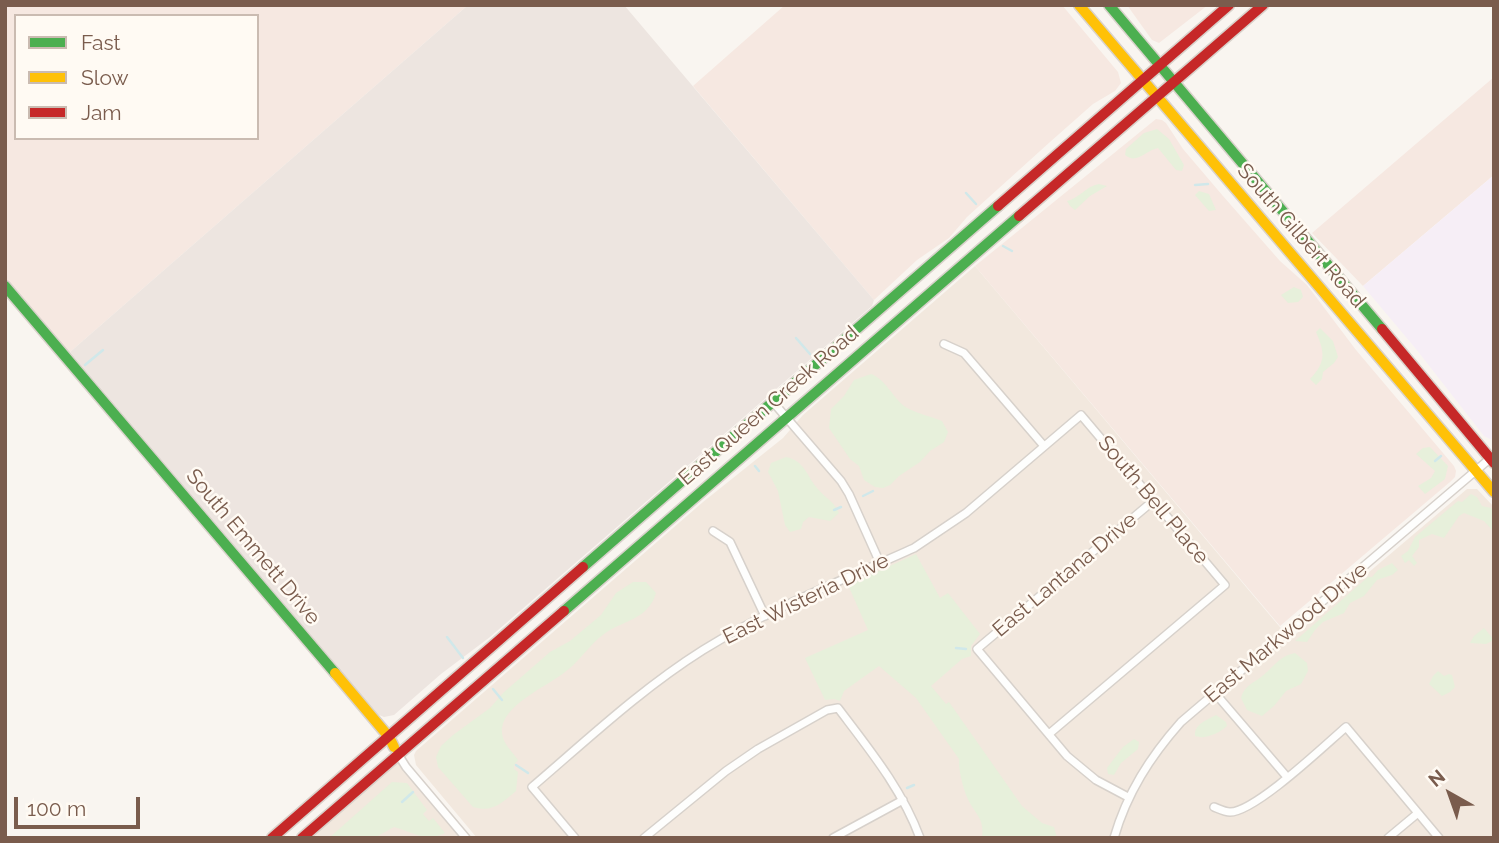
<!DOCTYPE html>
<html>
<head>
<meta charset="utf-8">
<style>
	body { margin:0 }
	#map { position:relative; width:1499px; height:843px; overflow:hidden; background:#f9f5f0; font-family:Raleway,sans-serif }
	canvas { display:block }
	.frame { position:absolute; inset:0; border:7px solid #7a5c4d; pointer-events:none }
	.legend { position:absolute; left:14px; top:14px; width:245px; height:126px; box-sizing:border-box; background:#fffaf3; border:2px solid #cabbb1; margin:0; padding:9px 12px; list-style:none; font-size:21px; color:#7a5c4d }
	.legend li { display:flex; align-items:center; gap:14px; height:35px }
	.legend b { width:35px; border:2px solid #cabbb1 }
	.north { position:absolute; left:1415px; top:759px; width:70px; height:70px; -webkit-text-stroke:5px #fffaf3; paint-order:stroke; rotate:320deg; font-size:19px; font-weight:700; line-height:28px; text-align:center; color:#7a5c4d }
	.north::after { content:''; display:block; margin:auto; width:24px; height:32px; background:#7a5c4d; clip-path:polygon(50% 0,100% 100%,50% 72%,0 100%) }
	.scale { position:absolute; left:14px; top:797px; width:126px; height:32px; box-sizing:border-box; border:4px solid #7a5c4d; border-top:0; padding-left:9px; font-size:21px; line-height:24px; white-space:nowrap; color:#7a5c4d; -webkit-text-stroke:5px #fffaf3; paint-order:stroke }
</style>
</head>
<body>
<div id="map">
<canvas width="1499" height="843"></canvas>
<div class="frame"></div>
<ul class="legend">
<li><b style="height:9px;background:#4caf50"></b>Fast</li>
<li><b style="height:9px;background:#ffc107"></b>Slow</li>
<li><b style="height:9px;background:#c62828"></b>Jam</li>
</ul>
<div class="north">N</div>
<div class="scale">100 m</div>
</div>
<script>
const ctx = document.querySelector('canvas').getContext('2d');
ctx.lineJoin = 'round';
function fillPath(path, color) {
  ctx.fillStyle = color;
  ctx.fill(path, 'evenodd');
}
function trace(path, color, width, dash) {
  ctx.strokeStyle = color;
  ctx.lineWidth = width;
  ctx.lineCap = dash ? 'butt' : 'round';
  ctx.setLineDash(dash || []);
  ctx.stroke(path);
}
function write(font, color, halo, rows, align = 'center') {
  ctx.font = font + ' Raleway,sans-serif';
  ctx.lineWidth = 5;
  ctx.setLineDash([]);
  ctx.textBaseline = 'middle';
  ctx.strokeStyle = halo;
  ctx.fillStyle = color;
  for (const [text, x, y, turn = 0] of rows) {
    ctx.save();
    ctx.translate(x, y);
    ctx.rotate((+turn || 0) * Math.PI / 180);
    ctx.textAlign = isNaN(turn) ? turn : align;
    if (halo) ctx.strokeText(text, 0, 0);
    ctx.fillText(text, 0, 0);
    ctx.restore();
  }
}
const residential = new Path2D(`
	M975 266 1290 639 1467 489H1477L1494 507V838H477L416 765 414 755 416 751 703 502 783 438 803 415Z
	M397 761 462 838H310Z`);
const commercial = new Path2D(`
	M5 5H468L70 352 63 353 5 286ZM16 16H257V138H16Z
	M785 5H1062L1118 72 1121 83 1115 91 1093 104 1050 142 967 217 949 238 917 260 874 300 693 86Z
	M1127 5H1208L1159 43 1152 40Z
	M1494 77V175L1363 286 1312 233Z
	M1156 119 1162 120 1166 123 1183 149 1223 196 1280 261 1307 285 1356 350 1454 466 1456 471 1455 477 1450 482 1280 626 975 266Z`);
const industrial = new Path2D(`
	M468 5H624L874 300 872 306 490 637 441 674 394 715 384 717 379 715 70 352Z`);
const education = new Path2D(`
	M1494 175V441L1484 436 1416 349 1363 286Z`);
const green = new Path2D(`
	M1157 129 1169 139 1184 165 1182 171 1176 170 1158 148C1146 150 1137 165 1125 155L1126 149 1144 133Z
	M1099 184 1107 186 1090 196 1075 210 1070 206 1067 201C1080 198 1086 186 1099 184Z
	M1199 191 1209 194 1216 210 1209 211 1195 195Z
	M1294 287 1301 290 1303 297 1298 302 1288 303 1281 295Z
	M1320 328 1333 341 1338 357 1334 363 1323 372 1322 379 1316 385 1310 379C1326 362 1325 353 1316 332Z
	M871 374C885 379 892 396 904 406 914 413 930 416 942 421L948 432 944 442 930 451 920 462 899 476 890 485 883 488 875 487 864 480 859 466 850 459 829 428 831 409 844 396 854 380Z
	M1430 447 1448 466 1445 479 1425 494 1418 486 1431 478 1435 471 1416 454 1423 448Z
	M786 457C805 461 806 475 817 488 825 498 834 501 839 513L830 521 809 517 803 522 801 529 790 532 785 525 778 491 768 472 771 463Z
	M1471 494 1477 497 1482 506 1491 508 1494 513V532L1484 521 1464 513 1459 516 1444 538 1432 534 1419 540V547L1412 556 1417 563 1414 566 1409 560 1405 563 1401 556 1408 551 1415 537 1458 501 1462 502Z
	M916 554 940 598 948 593 980 634 971 646V656L962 659 931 686 946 704 949 702 1022 806 1042 823 1054 827 1057 838H982C985 817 974 814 967 797 963 788 958 768 959 759L916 698 879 666 844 691 840 701 834 699 825 700 805 658 868 630 848 585Z
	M1392 563 1398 570 1392 575 1377 580 1364 596 1350 603 1344 613 1323 622 1315 630 1307 642 1295 641 1368 577H1372L1378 570Z
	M633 582H646L656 593C648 620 623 620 604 634 589 645 580 661 565 672 548 686 499 706 502 733 503 744 512 751 518 760L514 765V769L518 772 516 791C502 803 492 813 473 807L438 767 436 757 441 746 453 735 490 708 503 693 550 652 570 641 601 615 616 593Z
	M1484 628 1494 640 1486 644 1470 643 1474 636Z
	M1295 653 1307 663 1308 671 1301 684 1286 691 1274 706 1262 716 1247 710 1241 698C1244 686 1252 684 1261 677 1273 668 1279 656 1295 653Z
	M1438 671 1444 676 1449 674 1452 675 1455 687 1450 692 1442 696 1429 684 1433 676Z
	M1216 715 1226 722 1227 726C1220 733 1204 740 1195 736 1194 724 1207 720 1216 715Z
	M1134 739 1139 742 1138 749 1121 763 1114 775 1108 774 1107 768 1123 747Z
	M392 782 407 783 427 810 423 814 429 821 433 818 445 833C425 843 413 832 394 827L376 837 329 838Z`);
const stream = new Path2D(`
	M1195 185 1208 184
	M966 193 976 204
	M1003 246 1012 251
	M796 338 810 354
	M85 365 103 350
	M1435 461 1441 456
	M755 466 759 471
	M863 496 873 491
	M834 510 841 507
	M447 637 463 658
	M956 648 966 649
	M493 689 502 700
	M516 765 528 773
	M907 788 914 785
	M402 802 413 792`);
const street = new Path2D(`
	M944 344 964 353 1044 446
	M773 402 841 481 849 494 880 563
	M713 531 730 542 765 616
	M1215 693 1287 777
	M396 751 406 767 466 838
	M1128 797 1096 780 1067 756 977 649 1153 501
	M1214 807C1219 809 1225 812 1230 812 1255 812 1325 745 1346 727L1439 838
	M575 838 532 787C587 740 641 689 703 650 769 609 843 580 914 548L966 513 1081 415 1225 585 1049 734
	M644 838 726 771 758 749 827 710 838 708C869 749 902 789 920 838
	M833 838 903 800
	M1114 838C1127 793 1150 757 1181 722L1493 456
	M1388 838 1418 813`);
const fast = new Path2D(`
	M1109 5 1382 329
	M5 286 335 673
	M583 567 998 206
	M564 611 1019 216`);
const slow = new Path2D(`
	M1079 5 1494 492
	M335 673 389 737 394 747`);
const jam = new Path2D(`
	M998 206 1229 5
	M1019 216 1263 5
	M1382 329 1494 463
	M272 838 583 567
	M302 838 564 611`);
const streetNames = [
	["South Gilbert Road",1301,236,49],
	["East Queen Creek Road",769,406,-41],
	["South Bell Place",1153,500,50],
	["South Emmett Drive",253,547,50],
	["East Lantana Drive",1065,575,-40],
	["East Wisteria Drive",806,599,-26],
	["East Markwood Drive",1286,633,-40]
];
fillPath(residential, '#f2e8de');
fillPath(commercial, '#f6e8e1');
fillPath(industrial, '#ede5e0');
fillPath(education, '#f6eef6');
fillPath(green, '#e7f0db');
trace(stream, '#d0e8ea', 2.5);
trace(street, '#d7d1cb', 10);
trace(fast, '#d9d2cb', 13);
trace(slow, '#d9d2cb', 13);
trace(jam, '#d9d2cb', 13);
trace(street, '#fefefd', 7);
trace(fast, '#4caf50', 10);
trace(slow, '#ffc107', 10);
trace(jam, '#c62828', 10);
write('21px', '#7a5c4d', '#fffaf3', streetNames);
</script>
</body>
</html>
